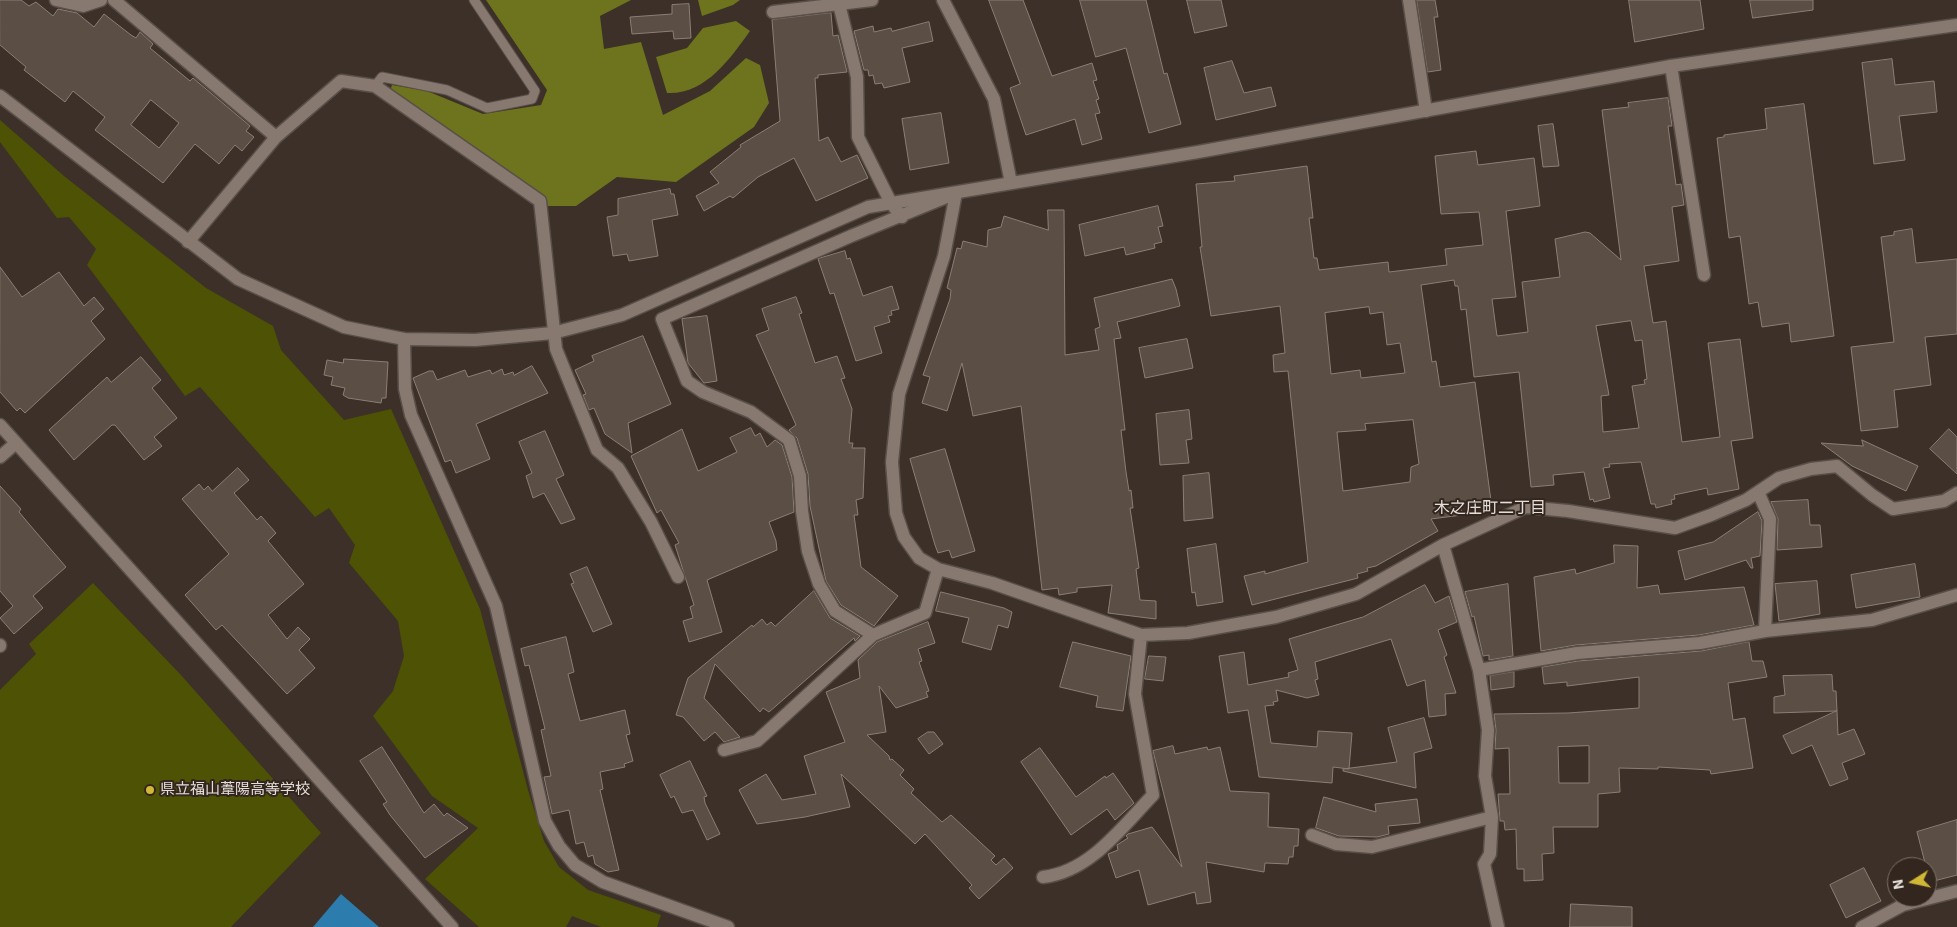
<!DOCTYPE html>
<html>
<head>
<meta charset="utf-8">
<style>
	body { margin:0 }
	#map { position:relative; width:1957px; height:927px; overflow:hidden; background:#3c3028; font-family:"IBM Plex Sans",sans-serif }
	canvas { display:block }
	.north { position:absolute; left:1887px; top:857px; width:50px; height:50px; box-sizing:border-box; background:#32261e; border:1px solid #7a6f68; border-radius:50%; rotate:260deg; font-size:14px; font-weight:700; line-height:20px; text-align:center; color:#e5ddd8 }
	.north::after { content:''; display:block; margin:auto; width:18px; height:22px; background:#d1b736; clip-path:polygon(50% 0,100% 100%,50% 72%,0 100%) }
</style>
</head>
<body>
<div id="map">
<canvas width="1957" height="927"></canvas>
<div class="north">N</div>
</div>
<script>
const ctx = document.querySelector('canvas').getContext('2d');
ctx.lineJoin = 'round';
function fillPath(path, color) {
  ctx.fillStyle = color;
  ctx.fill(path, 'evenodd');
}
function trace(path, color, width, dash) {
  ctx.strokeStyle = color;
  ctx.lineWidth = width;
  ctx.lineCap = dash ? 'butt' : 'round';
  ctx.setLineDash(dash || []);
  ctx.stroke(path);
}
function write(font, color, halo, rows, align = 'center') {
  ctx.font = font + ' "IBM Plex Sans","Noto Sans JP",sans-serif';
  ctx.lineWidth = 4;
  ctx.setLineDash([]);
  ctx.textBaseline = 'middle';
  ctx.strokeStyle = halo;
  ctx.fillStyle = color;
  for (const [text, x, y, turn = 0] of rows) {
    ctx.save();
    ctx.translate(x, y);
    ctx.rotate((+turn || 0) * Math.PI / 180);
    ctx.textAlign = isNaN(turn) ? turn : align;
    if (halo) ctx.strokeText(text, 0, 0);
    ctx.fillText(text, 0, 0);
    ctx.restore();
  }
}
const green = new Path2D(`
	M0 120 64 176 206 288 273 326 281 350 344 420 391 409 480 609 528 790 544 841 559 867 588 890 661 915 657 927H601L572 916 566 927H479L425 879 478 828 432 796 373 716 393 691 404 656 398 621 349 563 355 545 329 508 315 517 200 387 185 396 87 265 96 249 69 217 57 218 0 142Z
	M93 583 180 674 321 833 231 927H0V690L36 654 29 644Z`);
const forest = new Path2D(`
	M486 0H631L600 16 604 49 641 42 663 115 710 91 746 58 760 65 769 103 754 127 676 182 617 177 576 206H548L390 91 392 85 427 91 483 114 541 105 547 90Z
	M698 0H740L733 5 702 16Z
	M736 21 750 31C730 59 705 95 667 93L656 57 687 48 703 28Z`);
const water = new Path2D(`
	M341 894 379 927H313Z`);
const building = new Path2D(`
	M0 0H21L29 6 36 2 53 16 58 9 77 13 94 27 104 14 131 35 136 38 140 32 153 44 150 48 190 81 193 78 250 126 246 131 254 137 242 151 235 145 219 164 195 144 163 183 95 130 105 117 73 91 65 102 24 70 26 67 0 45ZM151 100 179 123 159 148 131 125Z
	M989 0H1023L1052 76 1092 63 1097 80 1093 81 1099 99 1096 100 1100 113 1095 114 1102 139 1082 145 1075 119 1026 135 1010 88 1020 84Z
	M1080 0H1146L1164 74 1167 73 1181 124 1149 133 1126 48 1096 57Z
	M1187 0H1221L1227 26 1195 33Z
	M1417 0H1435L1438 17H1434L1441 70 1428 72Z
	M1629 0H1700L1704 29 1635 42Z
	M1750 0H1813V10L1753 18Z
	M689 4 691 38 674 39 673 31 632 34 630 17 672 14V5Z
	M831 13 833 36 838 35 847 72 818 75V78H815L819 141 828 137 841 162 857 155 868 178 816 201 794 158 758 177 733 198 730 196 704 211 696 196 719 183 710 172 741 147 740 145 780 121 772 20Z
	M929 22 933 41 902 48 910 82 884 88 882 83 875 84 873 75 869 76 868 70H864L854 31 873 26 874 32 891 28 892 31Z
	M1892 59 1895 85 1934 81 1937 112 1899 116 1905 160 1874 164 1862 63Z
	M1232 61 1244 93 1271 87 1276 106 1216 120 1204 68Z
	M1668 98 1672 126H1668L1676 185 1681 184 1684 205 1672 207 1679 261 1644 266 1653 323 1666 321 1682 442 1720 437 1708 343 1740 339 1753 438 1731 441 1739 489 1708 495 1707 488 1674 495 1675 499 1671 500 1672 504 1656 508 1655 504H1651L1641 462 1609 464 1610 467 1603 468 1610 498 1594 502 1593 499 1590 500 1584 472 1553 475 1554 485 1531 487 1519 372 1474 377 1466 309 1461 310 1458 286H1455L1454 280 1421 285 1432 362 1436 361 1440 387 1475 382 1491 501 1461 505 1462 515 1431 519 1438 531 1376 566 1367 568 1368 571 1357 574 1358 578 1252 605 1244 576 1265 571V574L1308 562 1288 371 1274 372 1273 355 1285 353 1280 306 1211 316 1200 247H1202L1196 184 1235 181 1234 176 1307 166 1313 218H1309L1314 258H1317L1319 270 1388 262 1389 272 1447 265 1445 249 1483 245 1479 212 1441 214 1435 156 1476 151 1478 165 1534 158 1540 206 1506 211 1516 297 1492 299 1497 336 1528 332 1522 282 1560 277 1555 239 1585 232 1590 233 1621 260 1602 110 1629 107 1628 103ZM1369 307 1370 314 1383 312 1387 345 1400 343 1405 373 1361 378 1360 370 1331 374 1325 313ZM1631 321 1635 341 1642 340 1647 379 1644 380 1645 384 1632 386 1639 428 1603 432 1601 396 1609 395 1596 326ZM1413 420 1419 464 1411 467 1410 482 1343 491 1337 432 1366 430 1365 424Z
	M1804 104 1834 336 1791 342 1789 323 1762 327 1758 302 1749 304 1740 236 1729 238 1717 138 1724 137V135L1767 129 1765 109Z
	M941 113 949 163 910 170 902 119Z
	M1553 124 1559 166 1543 167 1538 126Z
	M670 189 671 194H674L678 215 652 220 658 256 629 261 627 254 613 256 607 217 618 215V199Z
	M1158 206 1163 226 1158 227 1162 242 1154 244 1155 248 1126 255 1124 247 1085 256 1079 225Z
	M1048 210H1064L1065 355 1099 350 1095 329 1100 327 1094 298 1172 279 1176 289 1180 306 1117 322 1121 338 1114 339 1125 430H1121L1126 472 1129 491 1131 490 1133 508H1130L1139 568 1136 569 1140 600 1156 601V619L1108 613 1112 585 1077 588V592L1059 595 1058 588 1042 590 1021 406 973 416 962 363 947 411 922 403 930 377 923 375 950 299 951 290 947 288 957 248 961 249 963 241 987 247 988 230 1001 227 1004 216 1048 230Z
	M1912 229 1916 263 1957 259V334L1925 337 1931 385 1894 390 1898 427 1861 431 1851 347 1894 342 1881 237 1894 235V232Z
	M845 251 847 259 850 258 863 296 892 286 899 309 891 311 892 315 888 316 890 322 874 327 882 353 856 361 834 293 830 294 818 259Z
	M0 267 22 297 59 272 84 306 94 297 104 309 91 321 105 339 25 413 20 408 17 411 0 392Z
	M796 297 802 313 799 314 815 363 837 356 845 378 841 379 852 409 849 443H853L852 448H865L863 498 856 500 858 515H854L861 567 898 596 874 626 841 605 826 581 810 506 808 474 797 438 789 430 796 425 756 335 769 330 762 309Z
	M707 316 717 381 704 383 688 363 682 319Z
	M643 336 671 404 628 423 632 453 605 434 594 408 589 410 583 395 586 394 575 370 594 361 592 356Z
	M1187 339 1193 368 1145 378 1139 348Z
	M141 357 161 380 152 388 177 418 154 437 162 446 144 460 115 425H112L74 460 49 430 107 377 111 382Z
	M344 359 388 362 386 398H382L381 403 348 398 343 395 345 388 331 385 333 377 324 375 327 360 343 363Z
	M532 366 548 393 476 424 490 459 456 473 451 460 445 462 413 378 429 371H433L437 380 465 370 468 377 490 370 492 374 502 369 504 375 513 372 514 375Z
	M1189 410 1192 439 1186 440 1189 463 1160 465 1156 414Z
	M751 428 755 436 760 433 767 447 775 440 782 445 792 477 794 512 769 522 776 541 777 550 707 580 722 632 689 642 683 621 693 618 690 607 694 605 675 545 679 543 661 510 657 513 631 456 682 429 698 471 737 452 730 438Z
	M1949 429 1957 437V474L1930 449Z
	M545 431 564 475 556 479 575 519 561 524 544 493 533 498 526 476 532 473 519 442Z
	M1862 440 1918 466 1906 491 1852 466 1821 443 1863 446Z
	M945 449 975 551 952 558 949 550 938 553 935 545 910 459Z
	M238 468 249 480 234 493 257 520 261 516 276 533 268 541 304 584 268 615 287 639 298 627 310 639 299 650 315 668 287 694 222 625 216 630 185 595 229 554 182 499 199 484 204 490 208 486 212 491Z
	M1209 473 1213 518 1184 521 1183 476Z
	M0 486 21 509 19 512 29 524 66 567 33 596 43 608 14 634 0 618 13 606 0 591Z
	M1808 500 1810 525H1820L1822 547 1777 550 1778 519 1771 502Z
	M1758 512 1762 521 1760 556 1751 558 1753 568H1751L1746 560 1685 580 1678 551 1713 542Z
	M1216 544 1223 602 1197 606 1195 592 1192 593 1187 549Z
	M1614 545 1638 546 1637 588 1658 585 1660 594 1744 587 1754 625 1699 635 1576 645 1541 651 1534 577 1575 569 1576 574 1614 563Z
	M1915 564 1920 597 1856 608 1851 575Z
	M587 567 612 624 593 632 571 584 574 583 570 574Z
	M1817 581 1820 614 1779 621 1775 584Z
	M1508 584 1513 656 1489 660V655L1483 656 1474 616 1472 617 1465 592Z
	M1425 585 1435 603 1449 596 1457 622 1438 630 1447 655 1444 657 1456 693 1445 694 1446 715 1429 717 1425 680 1407 686 1391 639 1315 662 1318 679 1315 680 1319 695 1307 698 1276 690 1278 701 1273 702 1274 705 1265 706 1271 743 1317 747 1318 731 1352 733 1349 769 1333 767 1332 783 1259 777 1248 710 1228 713 1219 656 1244 652 1248 685 1289 677 1288 673 1298 670 1289 639 1363 617Z
	M814 591 830 618 860 636 855 641 854 638 769 712 763 708 760 712 715 664 704 698 740 737 724 742 715 732 704 741 683 717 676 715 688 678 752 625 753 627 762 619 767 625 771 622 775 626Z
	M941 592 1004 608 1012 612 1008 628 998 625 991 650 962 642 969 618 936 611Z
	M928 622 935 643 918 649 922 661 919 662 929 691 926 692 928 697 896 708 879 686 886 732 867 735 889 756 890 760 892 759 904 770 900 775 914 789 911 793 942 822 951 815 995 856 991 860 996 865 1004 858 1013 868 979 899 969 888 972 885 925 834 915 844 841 774 850 807 805 817 757 824 739 790 766 774 782 800 816 794 804 756 845 742 826 692 860 678 858 660 877 642Z
	M566 637 574 672 568 674 580 721 625 710 630 734 626 735 633 761 624 764 625 767 600 772 603 789 600 790 619 870 608 872 595 864 593 855 588 857 584 842 576 844 569 810 552 814 544 777 551 776 541 730 545 729 529 665 525 666 521 649Z
	M1073 642 1131 656 1123 711 1096 707 1098 696 1060 687Z
	M1749 642 1752 661H1763L1767 677 1728 683 1733 720 1745 718 1753 768 1711 774 1710 770 1658 767V769L1619 768 1620 792 1598 794V827H1553L1554 853 1542 854 1543 880 1524 881V869H1517L1516 829 1505 830 1504 821H1500L1498 794H1510L1509 748 1495 749 1496 730 1494 714 1568 713 1639 708V677L1567 686V682L1544 684 1542 667 1578 661 1701 651ZM1589 746V783H1559L1558 747Z
	M1149 656 1166 657 1163 681 1145 679Z
	M1514 672V687L1491 690 1490 676Z
	M1832 675 1833 691H1836L1837 711 1774 713V697L1785 695 1783 676Z
	M1837 711 1838 735 1854 729 1865 754 1842 763 1848 779 1830 786 1812 745 1792 754 1783 736Z
	M1424 718 1432 748 1414 753 1416 788 1343 771V769L1397 762 1388 728Z
	M928 732H934L943 744 929 754 918 739Z
	M1173 746 1175 754 1207 747 1208 750 1220 747 1230 791 1269 793 1268 827 1299 829 1298 846H1294L1293 857H1289L1288 864 1265 863 1264 872 1206 862 1211 902 1197 904 1195 892 1148 905 1139 870 1116 878 1108 854 1118 850 1117 845 1128 838 1126 836 1128 834 1152 827 1182 867 1153 751Z
	M382 747 424 813 434 804 444 816 447 813 468 828 425 858 390 815 383 804 387 802 360 761Z
	M1040 748 1076 797 1105 776 1106 778 1113 773 1134 803 1115 820 1107 809 1071 835 1021 762Z
	M690 761 707 796 704 797 705 803 720 834 707 840 693 810 682 813 674 796 671 798 660 775Z
	M1324 797 1376 812 1375 804 1417 799 1420 823 1388 826 1389 834 1377 837 1339 836 1316 828Z
	M1957 820V875L1930 882 1917 832Z
	M1864 868 1881 901 1846 918 1830 885Z
	M1571 904 1632 907V927H1570Z`);
const service = new Path2D(`
	M375 86 382 77 447 90 487 108 532 99 535 91 474 0`);
const minor = new Path2D(`
	M56 0 83 6 101 0
	M114 0 276 137
	M838 0 857 77 858 137 891 203 902 217
	M943 0 994 99 1011 183
	M1409 0 1426 111
	M773 12 872 0
	M1671 66 1704 275
	M956 193 944 256 899 394 892 462 896 513 904 537 919 558 938 569 992 583 1141 635 1188 633 1226 626 1276 617 1356 594 1443 545 1526 507 1568 511 1675 528 1711 515 1746 500 1779 478 1811 469 1837 466 1872 495 1893 509 1944 501 1957 493
	M188 242 276 137 341 81 375 86 540 201 556 349 597 450 618 468 651 522 678 577
	M404 339 405 389 411 415 496 606 545 821 559 846 575 865 603 882 728 927
	M0 457 16 443
	M1758 492 1770 519 1765 631
	M1443 545 1479 670 1488 730 1485 776 1492 817 1490 854 1484 864 1498 927
	M873 635 835 611 819 584 808 551 802 511 800 476 789 440 751 412 703 392 687 381 662 319 851 236 949 196
	M0 645V646
	M1479 670 1577 653 1700 643 1765 631 1872 620 1957 595
	M724 750 757 741 873 635 925 613 938 569
	M1312 835 1336 844 1372 847 1492 817
	M1043 877C1090 872 1122 827 1153 795L1135 694 1141 635
	M1862 927 1903 905 1957 891`);
const tertiary = new Path2D(`
	M0 96 238 279 344 327 404 339 475 340 553 333 622 315 868 207 1198 152 1671 66 1957 25
	M0 425 452 927`);
const markers = [
	[150,790,5,"#d1b736"]
];
const poiNames = [
	["県立福山葦陽高等学校",160,790]
];
const neighbourhoodNames = [
	["木之庄町二丁目",1490,508]
];
fillPath(green, '#4e5204');
fillPath(forest, '#6e731d');
fillPath(water, '#2c7dad');
fillPath(building, '#5b4e45');
trace(building, '#8c7e75', 1);
trace(service, '#594f49', 11);
trace(minor, '#594f49', 15);
trace(tertiary, '#594f49', 15);
trace(service, '#87796f', 9);
trace(minor, '#87796f', 12);
trace(tertiary, '#87796f', 12);
for (const [x, y, r, color] of markers) {
  const dot = new Path2D();
  dot.arc(x, y, r, 0, 2 * Math.PI);
  ctx.fillStyle = color;
  ctx.fill(dot);
  trace(dot, '#32261e', 2);
}
write('15px', '#e5ddd8', '#32261e', poiNames, 'left');
write('16px', '#e5ddd8', '#32261e', neighbourhoodNames);
</script>
</body>
</html>
